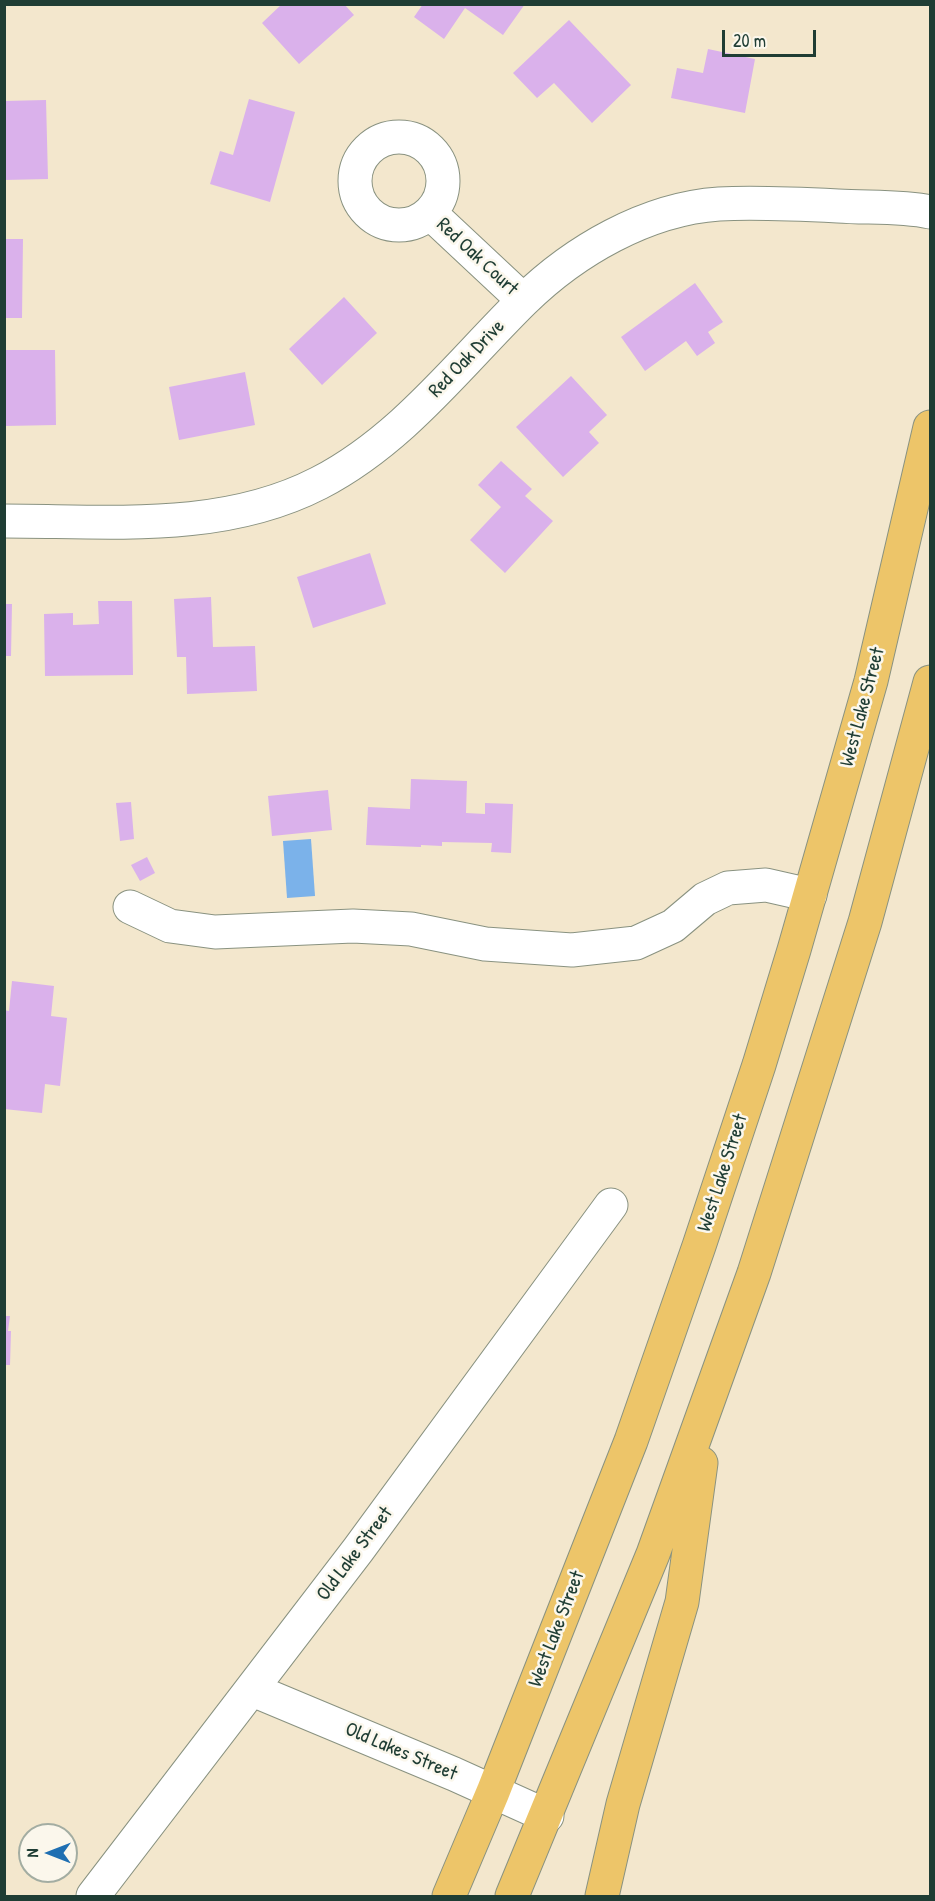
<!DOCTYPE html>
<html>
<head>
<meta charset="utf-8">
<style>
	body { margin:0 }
	#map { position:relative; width:935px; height:1901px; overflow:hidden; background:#f3e7cd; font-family:"Patrick Hand",sans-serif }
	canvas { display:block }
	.frame { position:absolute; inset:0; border:6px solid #1f3d34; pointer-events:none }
	.north { position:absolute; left:18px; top:1823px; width:60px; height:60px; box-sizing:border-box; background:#fbf7ec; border:2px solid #a3ada2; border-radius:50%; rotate:270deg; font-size:16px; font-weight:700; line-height:24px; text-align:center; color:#1f3d34 }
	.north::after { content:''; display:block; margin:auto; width:21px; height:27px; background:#1f6fb2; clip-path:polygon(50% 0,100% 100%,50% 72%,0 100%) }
	.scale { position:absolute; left:722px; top:30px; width:94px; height:27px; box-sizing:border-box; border:3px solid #1f3d34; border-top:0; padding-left:8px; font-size:18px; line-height:21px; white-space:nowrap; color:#1f3d34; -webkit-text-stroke:4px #fbf7ec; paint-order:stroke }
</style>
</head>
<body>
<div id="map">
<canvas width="935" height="1901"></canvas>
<div class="frame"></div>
<div class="north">N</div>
<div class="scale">20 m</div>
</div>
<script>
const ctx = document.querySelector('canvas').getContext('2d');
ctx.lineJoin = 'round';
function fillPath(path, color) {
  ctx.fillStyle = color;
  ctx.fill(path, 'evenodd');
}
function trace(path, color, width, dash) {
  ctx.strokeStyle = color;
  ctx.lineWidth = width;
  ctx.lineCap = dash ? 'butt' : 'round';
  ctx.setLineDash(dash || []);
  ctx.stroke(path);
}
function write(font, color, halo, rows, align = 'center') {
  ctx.font = font + ' "Patrick Hand",sans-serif';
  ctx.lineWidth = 5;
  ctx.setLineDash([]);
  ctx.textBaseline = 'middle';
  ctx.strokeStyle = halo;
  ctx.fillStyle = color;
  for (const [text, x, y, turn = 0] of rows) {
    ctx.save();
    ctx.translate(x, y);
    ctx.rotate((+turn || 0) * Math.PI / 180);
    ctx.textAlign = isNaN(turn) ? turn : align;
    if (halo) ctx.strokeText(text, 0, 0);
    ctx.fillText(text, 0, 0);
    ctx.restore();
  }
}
const water = new Path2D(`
	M311 839 315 896 287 898 283 841Z`);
const building = new Path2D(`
	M282 4H344L354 15 299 64 262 23Z
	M423 4H525L503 35 465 8 444 39 414 17Z
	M569 20 631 85 592 123 554 83 537 98 513 73Z
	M708 49 755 59 745 113 671 98 677 68 703 73Z
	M249 99 295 112 270 202 210 184 220 151 233 155Z
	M46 100 48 179 4 180V101Z
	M4 239H23L22 318H4Z
	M695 283 723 322 708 332 715 343 697 356 686 341 645 371 621 337Z
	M344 297 377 333 322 385 289 349Z
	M4 350H55L56 425 5 426Z
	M245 372 255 425 179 440 169 387Z
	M571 376 607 415 589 432 599 443 563 477 516 427Z
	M501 461 532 489 525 496 553 521 505 573 470 540 501 507 478 485Z
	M370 553 386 604 313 628 297 577Z
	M211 597 213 647 255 646 257 691 187 694 186 657H177L174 599Z
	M98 601H132L133 675 45 676 44 614 73 613V625L99 624Z
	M4 604H12L11 656H4Z
	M411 779 467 781 466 813 485 814V803L513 804 511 853 491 852 492 843 442 842V846L421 845V847L366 845 368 807 410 809Z
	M328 790 332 830 272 836 268 796Z
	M131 802 134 839 120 841 116 803Z
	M147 857 155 873 140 881 131 865Z
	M12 981 54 986 51 1016 67 1018 60 1086 45 1084 42 1113 4 1109V1010L9 1011Z
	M4 1316H10L8 1331H11L10 1365H4Z`);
const minor = new Path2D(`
	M355 181a44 44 0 1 1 88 0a44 44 0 1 1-88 0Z
	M430 213 523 300
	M4 521C110 521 222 533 319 483 402 440 458 365 523 301 574 251 646 209 719 204 758 202 798 204 838 206 867 208 902 206 930 212
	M130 907 170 926 215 932 353 926 411 929 485 944 572 950 636 943 673 926 705 899 728 888 766 885 810 895
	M253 1690 454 1774 547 1816
	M93 1896 358 1550 611 1205`);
const highway = new Path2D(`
	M449 1896 493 1792 631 1441 699 1246 759 1065 794 950 871 681 930 427
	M512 1896 653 1554 754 1273 865 922 930 682
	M602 1896 623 1804 682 1602 701 1463`);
const streetNames = [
	["Red Oak Court",477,257,43],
	["Red Oak Drive",467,359,-46],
	["West Lake Street",863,707,-75],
	["West Lake Street",723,1173,-72],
	["Old Lake Street",355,1554,-53],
	["West Lake Street",557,1629,-69],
	["Old Lakes Street",401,1752,23]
];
fillPath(water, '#7bb2ea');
fillPath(building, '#dab1eb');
trace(minor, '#899280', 35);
trace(highway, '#899280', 35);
trace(minor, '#fff', 33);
trace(highway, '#edc569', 33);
write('20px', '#1f3d34', '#fbf7ec', streetNames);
</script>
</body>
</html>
